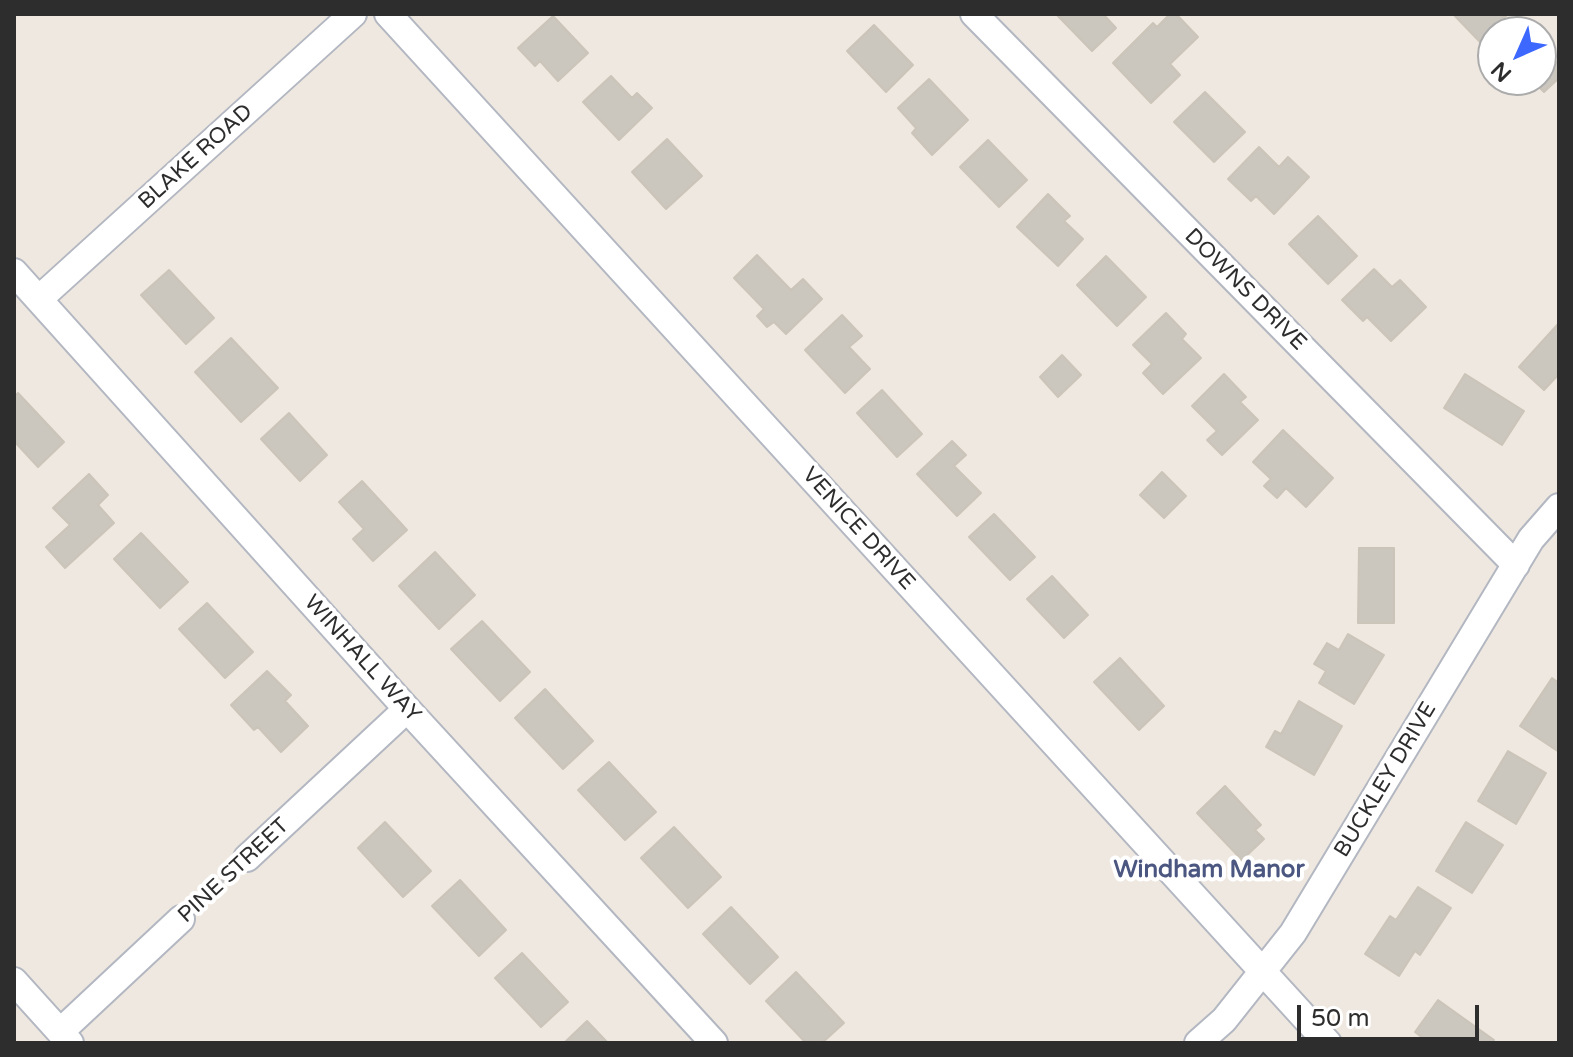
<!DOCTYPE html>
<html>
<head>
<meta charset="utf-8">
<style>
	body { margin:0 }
	#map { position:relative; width:1573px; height:1057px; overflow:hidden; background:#efe8e0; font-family:"Varela Round",sans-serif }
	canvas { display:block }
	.frame { position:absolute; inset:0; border:16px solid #2d2d2d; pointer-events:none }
	.north { position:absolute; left:1477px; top:16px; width:80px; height:80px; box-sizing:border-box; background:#fff; border:2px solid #ababab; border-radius:50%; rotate:225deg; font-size:22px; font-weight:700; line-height:32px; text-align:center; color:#2d2d2d }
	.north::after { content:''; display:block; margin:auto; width:28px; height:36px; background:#3d68ff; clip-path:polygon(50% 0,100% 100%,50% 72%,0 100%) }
	.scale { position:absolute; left:1297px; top:1005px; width:182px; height:36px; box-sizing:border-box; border:4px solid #2d2d2d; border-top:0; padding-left:10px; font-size:24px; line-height:28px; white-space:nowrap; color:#2d2d2d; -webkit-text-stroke:6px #fff; paint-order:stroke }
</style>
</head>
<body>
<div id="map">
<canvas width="1573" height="1057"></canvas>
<div class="frame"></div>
<div class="north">N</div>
<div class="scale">50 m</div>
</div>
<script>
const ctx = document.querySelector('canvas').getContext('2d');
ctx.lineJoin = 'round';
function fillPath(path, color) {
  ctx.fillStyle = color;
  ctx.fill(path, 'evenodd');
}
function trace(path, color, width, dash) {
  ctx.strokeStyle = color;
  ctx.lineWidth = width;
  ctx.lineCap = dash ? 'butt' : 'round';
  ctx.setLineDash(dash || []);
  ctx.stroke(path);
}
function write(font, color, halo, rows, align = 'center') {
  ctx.font = font + ' "Varela Round",sans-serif';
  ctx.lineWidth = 8;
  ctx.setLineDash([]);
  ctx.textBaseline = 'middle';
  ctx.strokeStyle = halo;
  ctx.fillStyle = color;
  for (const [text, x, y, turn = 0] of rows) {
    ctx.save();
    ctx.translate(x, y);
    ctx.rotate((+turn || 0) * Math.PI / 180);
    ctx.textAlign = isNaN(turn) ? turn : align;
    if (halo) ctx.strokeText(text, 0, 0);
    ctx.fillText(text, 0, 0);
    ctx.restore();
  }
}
const building = new Path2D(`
	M1056 14H1103L1116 28 1092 51Z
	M1170 14H1176L1198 37 1170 64 1180 75 1151 103 1113 63 1153 23 1157 27Z
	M1453 14H1506L1507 15 1480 42Z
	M553 16 588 53 558 81 540 61 535 66 518 48Z
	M874 25 913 65 886 92 847 51Z
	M1541 46 1559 65V78L1544 92 1532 80H1541Z
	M611 76 632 98 637 93 652 108 619 140 583 102Z
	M929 79 968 120 932 155 912 133 916 128 898 108Z
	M1205 92 1245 132 1214 162 1174 122Z
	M667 139 702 176 666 209 632 172Z
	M988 140 1027 180 999 207 960 167Z
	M1259 147 1279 167 1288 157 1309 177 1274 214 1256 196 1251 201 1228 179Z
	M1048 194 1070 216 1064 221 1083 239 1058 266 1017 227Z
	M1318 216 1357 256 1328 284 1289 244Z
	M757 255 791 290 803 279 822 299 786 334 774 322 767 327 757 316 764 309 734 278Z
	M1106 256 1146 297 1117 326 1077 285Z
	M1374 269 1392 287 1400 280 1426 307 1391 341 1367 317 1363 321 1342 300Z
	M169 270 214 318 186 344 141 295Z
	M1166 313 1186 334 1182 339 1201 358 1163 394 1143 373 1152 364 1133 345Z
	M842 315 862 336 849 347 870 369 845 393 805 350Z
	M1558 324 1559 374 1544 390 1519 367Z
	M231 338 278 388 241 422 195 372Z
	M1062 355 1081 375 1058 397 1040 377Z
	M1224 374 1246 397 1240 402 1258 420 1222 455 1207 440 1217 431 1192 406Z
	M1465 374 1524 411 1502 445 1444 408Z
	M882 390 922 434 897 457 857 413Z
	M18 393 64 442 38 467 14 441V397Z
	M289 413 327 455 300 481 261 439Z
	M1283 430 1333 478 1306 507 1286 488 1277 498 1264 486 1271 479 1253 462Z
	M952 441 966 455 954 466 981 493 957 516 917 474Z
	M1162 472 1186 496 1164 518 1140 495Z
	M89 474 108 495 98 505 114 523 65 568 46 547 70 525 53 508Z
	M362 481 407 530 373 561 353 539 364 529 339 502Z
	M994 514 1035 557 1010 580 969 537Z
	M141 533 188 582 160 608 114 559Z
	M1359 548H1394V623H1358Z
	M435 552 475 595 439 629 399 586Z
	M1052 576 1088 615 1064 638 1027 599Z
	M207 603 253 652 225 678 179 629Z
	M482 621 530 672 500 701 451 649Z
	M1348 634 1384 655 1354 704 1319 683 1326 671 1314 664 1327 643 1339 650Z
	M1120 658 1164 706 1139 730 1094 682Z
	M267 671 291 695 285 701 308 726 281 752 258 727 254 730 231 705Z
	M1552 678 1559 683V752L1520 726Z
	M545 689 593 741 563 769 515 718Z
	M1299 701 1342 726 1314 775 1266 747 1275 731 1281 734Z
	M1508 751 1546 773 1516 824 1478 801Z
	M609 762 656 812 625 840 578 790Z
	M1225 786 1261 825 1255 830 1264 839 1242 860 1197 813Z
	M385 822 431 871 403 897 358 848Z
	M1466 822 1503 845 1472 893 1436 871Z
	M674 827 721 877 688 908 641 858Z
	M460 880 506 930 479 956 432 906Z
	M1418 887 1451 908 1420 955 1415 951 1399 976 1365 954 1390 916 1396 920Z
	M731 907 778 957 750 984 703 934Z
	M522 953 568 1002 541 1027 495 978Z
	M796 972 844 1023 822 1043H806L766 1001Z
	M1438 1000 1494 1040 1492 1043H1429L1415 1032Z
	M587 1021 608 1043H564Z`);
const path = new Path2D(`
	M199 903 231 873`);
const street = new Path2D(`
	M388 14 1328 1043
	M974 14 1516 565
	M14 272 407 709 714 1043
	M39 299 353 14
	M247 858 407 709
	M14 981 70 1043
	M60 1032 181 919
	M1198 1043 1224 1020 1293 933 1531 539 1559 507`);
const streetNames = [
	["BLAKE ROAD",196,157,-42],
	["DOWNS DRIVE",1245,290,45],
	["VENICE DRIVE",858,529,48],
	["WINHALL WAY",362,659,48],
	["BUCKLEY DRIVE",1386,780,-59],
	["PINE STREET",234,871,-43]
];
const neighbourhoodNames = [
	["Windham Manor",1209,871]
];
fillPath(building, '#cbc6be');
trace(building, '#cbc4b9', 2);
trace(street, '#b3b7c1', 30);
trace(path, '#c8c8c8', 4, [6, 4]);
trace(street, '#fff', 26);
write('22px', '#2d2d2d', '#fff', streetNames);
write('bold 24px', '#4b5780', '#fff', neighbourhoodNames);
</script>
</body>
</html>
